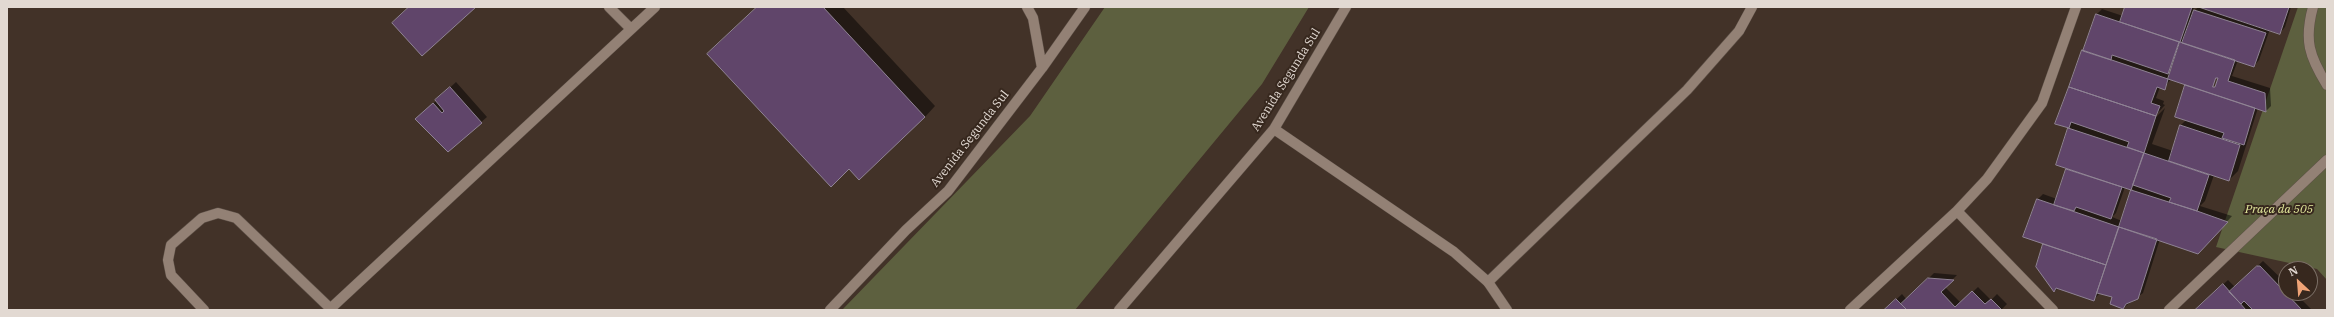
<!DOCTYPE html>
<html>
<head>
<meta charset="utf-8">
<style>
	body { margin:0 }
	#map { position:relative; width:2334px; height:317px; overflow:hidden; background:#423228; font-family:"IBM Plex Serif",serif }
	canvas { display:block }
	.frame { position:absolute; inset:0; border:8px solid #e2d9d2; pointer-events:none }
	.north { position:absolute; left:2278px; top:261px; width:40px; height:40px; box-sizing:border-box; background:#37281e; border:1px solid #7b6f66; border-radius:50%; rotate:334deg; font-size:11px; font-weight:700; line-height:16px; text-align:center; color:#e2d9d2 }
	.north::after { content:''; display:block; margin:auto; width:14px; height:18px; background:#efa376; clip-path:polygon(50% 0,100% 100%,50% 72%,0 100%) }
</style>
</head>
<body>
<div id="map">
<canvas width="2334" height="317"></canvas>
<div class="frame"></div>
<div class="north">N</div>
</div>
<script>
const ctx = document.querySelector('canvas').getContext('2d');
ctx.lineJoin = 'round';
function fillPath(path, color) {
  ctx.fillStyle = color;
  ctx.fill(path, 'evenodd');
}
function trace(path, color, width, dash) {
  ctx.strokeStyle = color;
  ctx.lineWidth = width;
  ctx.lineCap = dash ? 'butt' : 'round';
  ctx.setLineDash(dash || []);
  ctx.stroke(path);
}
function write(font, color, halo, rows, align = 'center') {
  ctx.font = font + ' "IBM Plex Serif",serif';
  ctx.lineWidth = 4;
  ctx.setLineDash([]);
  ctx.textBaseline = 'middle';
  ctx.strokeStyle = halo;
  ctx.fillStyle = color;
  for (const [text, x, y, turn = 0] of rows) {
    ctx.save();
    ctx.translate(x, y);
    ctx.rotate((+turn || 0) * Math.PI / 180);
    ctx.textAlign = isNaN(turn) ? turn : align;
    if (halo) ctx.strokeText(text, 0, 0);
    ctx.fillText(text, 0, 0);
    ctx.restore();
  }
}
const green = new Path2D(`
	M1105 7H1309L1262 84 1075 310H842L1030 116Z
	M2298 7H2327V280L2317 269 2216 247Z`);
const shadow = new Path2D(`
	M757 7H843L935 106 925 117Z
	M2126 7H2194L2192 14 2198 7H2291L2285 27 2280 33 2270 29 2259 60 2254 66 2238 60 2232 76 2270 88 2271 106 2266 111 2258 108 2238 171 2229 180 2214 175 2205 201 2200 206 2232 216 2203 248 2160 239 2143 293 2123 308 2113 296 2100 293 2094 299 2059 287 2055 291 2037 266 2045 243 2037 200 2043 194 2057 199 2068 168 2057 164 2069 127 2097 14 2102 9 2123 16ZM2174 66 2171 74 2168 72ZM2215 77H2219L2215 88H2211ZM2171 79 2187 85 2176 116 2186 120 2181 125 2173 151 2152 144 2165 108 2155 118V116L2165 105 2163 104 2164 101 2156 98 2160 87 2164 88ZM2125 187 2133 189 2122 221 2112 217 2116 213Z
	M456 82 487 117 448 151 417 119Z
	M2263 261 2286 283V293H2295L2312 310H2196L2228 280 2235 287Z
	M1934 273 1957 275 1945 287 1961 303 1978 287 1991 300 1997 294 2007 304 2001 310H1885L1902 294 1907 300Z`);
const building = new Path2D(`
	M409 7H476L422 56 392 23Z
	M757 7H823L925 117 859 180 849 169 831 187 707 54Z
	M2125 7H2192L2180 42 2120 22Z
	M2199 7H2289L2280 34Z
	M2194 10 2266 33 2254 67 2182 43Z
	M2096 14 2179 42 2168 74 2112 55 2111 60 2083 51Z
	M2180 42 2235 60 2228 81 2265 93 2266 112 2168 79ZM2216 78H2218L2215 87H2213Z
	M2082 50 2168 79 2165 90 2157 87 2151 103 2160 106 2156 116 2069 87Z
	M2185 85 2255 108 2244 145 2222 138 2224 133 2175 117Z
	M450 87 482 123 448 152 415 119 433 103 442 113 444 111 435 100Z
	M2069 87 2156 116 2144 153 2127 147 2129 142 2071 122 2069 128 2055 124Z
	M2180 125 2240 145 2229 181 2169 161Z
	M2068 128 2144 153 2131 190 2056 165Z
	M2144 153 2209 175 2197 211 2169 202 2171 198 2133 185Z
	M2066 169 2122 187 2111 219 2076 207 2074 211 2054 205Z
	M2131 190 2197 211 2228 222 2198 254 2119 227Z
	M2037 199 2119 227 2106 265 2023 237Z
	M2119 227 2157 239 2138 299 2126 304 2123 309 2110 304 2112 297 2097 293Z
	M2043 244 2106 265 2094 301 2056 288 2054 292 2036 267Z
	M2257 266H2260L2302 310H2253L2244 301 2241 304 2229 292Z
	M1928 278 1954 280 1941 292 1955 307 1972 291 1985 304 1991 299 2002 310H1907L1901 304Z
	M2223 284 2246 310H2195Z
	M1896 299 1907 310H1884Z`);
const street = new Path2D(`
	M609 7 631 29
	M2313 7C2304 40 2309 56 2327 85
	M1957 211 2053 310
	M1488 282 1687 90 1739 31 1752 7
	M330 309 655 7
	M204 310 171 275 168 260 171 245 202 218 218 213 236 218 332 310
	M1850 310 1957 211 1987 179 2042 103 2076 7
	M2169 310 2327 160`);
const secondary = new Path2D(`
	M1027 7 1033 18 1042 68
	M1274 129 1454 252 1488 282 1507 310
	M830 310 906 230 948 191 1042 68 1085 7
	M1119 310 1274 129 1346 7`);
const streetNames = [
	["Avenida Segunda Sul",1286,80,-58],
	["Avenida Segunda Sul",970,139,-52]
];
const parkNames = [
	["Praça da 505",2279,210]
];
fillPath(green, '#5d603f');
fillPath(shadow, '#0007');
fillPath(building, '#60456a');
trace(building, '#8f8394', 1);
trace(street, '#5c4f46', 11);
trace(secondary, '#5c4f46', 11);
trace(street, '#938175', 10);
trace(secondary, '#938175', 10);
write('12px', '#e2d9d2', '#37281e', streetNames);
write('italic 12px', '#e4ea9d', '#37281e', parkNames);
</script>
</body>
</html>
